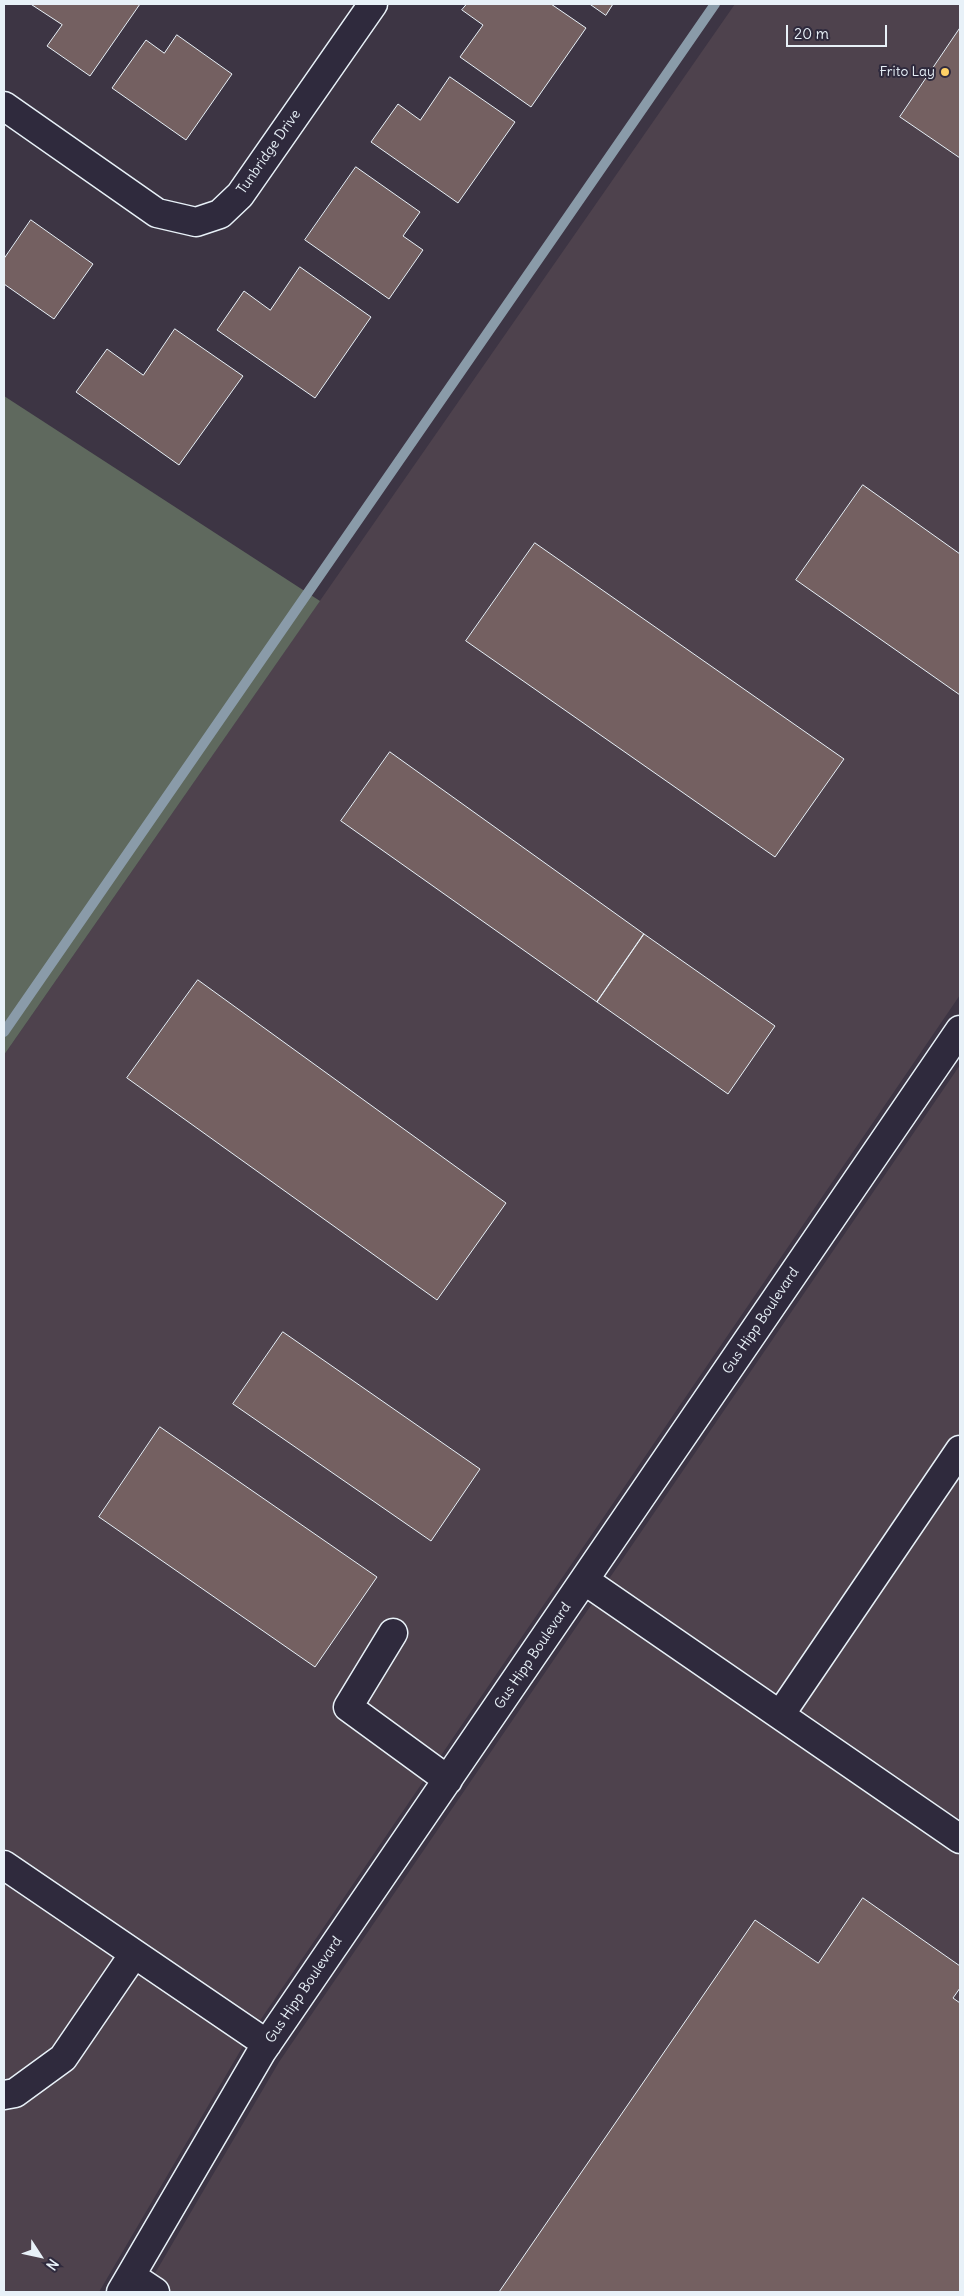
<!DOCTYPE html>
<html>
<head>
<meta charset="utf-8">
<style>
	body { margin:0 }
	#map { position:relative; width:964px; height:2296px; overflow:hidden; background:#3d3544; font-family:Delius,sans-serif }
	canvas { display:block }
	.frame { position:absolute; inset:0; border:5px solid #e8f1f8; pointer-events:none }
	.north { position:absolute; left:15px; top:2231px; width:50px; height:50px; -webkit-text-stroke:4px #2f2a3d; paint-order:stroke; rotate:125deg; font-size:14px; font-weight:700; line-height:20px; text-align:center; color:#e8f1f8 }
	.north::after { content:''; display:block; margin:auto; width:18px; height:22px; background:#e8f1f8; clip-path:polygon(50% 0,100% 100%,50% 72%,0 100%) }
	.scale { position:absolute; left:786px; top:25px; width:101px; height:22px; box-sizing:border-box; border:2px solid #e8f1f8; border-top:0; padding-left:6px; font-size:15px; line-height:18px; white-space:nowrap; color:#e8f1f8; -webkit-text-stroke:4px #2f2a3d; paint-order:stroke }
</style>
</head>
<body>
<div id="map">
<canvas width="964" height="2296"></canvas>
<div class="frame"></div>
<div class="north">N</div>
<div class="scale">20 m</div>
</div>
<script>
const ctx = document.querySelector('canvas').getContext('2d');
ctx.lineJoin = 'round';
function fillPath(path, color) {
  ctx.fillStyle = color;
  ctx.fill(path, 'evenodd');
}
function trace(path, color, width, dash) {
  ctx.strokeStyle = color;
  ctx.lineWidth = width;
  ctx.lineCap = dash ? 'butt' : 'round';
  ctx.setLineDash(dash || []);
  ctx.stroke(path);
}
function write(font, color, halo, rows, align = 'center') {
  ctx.font = font + ' Delius,sans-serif';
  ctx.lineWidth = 4;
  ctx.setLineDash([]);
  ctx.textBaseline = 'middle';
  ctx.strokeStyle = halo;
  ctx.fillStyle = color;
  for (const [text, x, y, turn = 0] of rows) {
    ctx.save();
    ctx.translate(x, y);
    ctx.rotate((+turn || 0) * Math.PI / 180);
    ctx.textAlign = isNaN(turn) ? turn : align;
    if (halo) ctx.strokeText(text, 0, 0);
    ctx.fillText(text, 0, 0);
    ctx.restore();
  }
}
const built = new Path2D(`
	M735 4H960V995L246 2041 99 2292H4V1055Z
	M960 1065V2292H144L279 2062Z`);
const green = new Path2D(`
	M4 396 320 601 4 1055Z`);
const stream = new Path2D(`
	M4 1032 715 4`);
const building = new Path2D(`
	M31 4H140L90 76 47 46 62 25Z
	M467 4H551L586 28 531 107 460 57 483 25 462 10Z
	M590 4H613L606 15Z
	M960 28V158L900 117Z
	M177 35 232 74 186 140 112 88 146 40 164 53Z
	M450 77 515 122 458 203 371 142 398 104 420 120Z
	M356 167 420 212 403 236 423 250 389 299 305 240Z
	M31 220 93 264 54 319 4 284V259Z
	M300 267 371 317 315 398 217 330 244 291 270 310Z
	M175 329 243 376 179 465 76 392 107 349 143 375Z
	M863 485 960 554V695L796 580Z
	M535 543 844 759 775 857 466 641Z
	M390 752 644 934 597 1002 341 821Z
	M644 934 775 1026 728 1094 597 1002Z
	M198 980 506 1203 437 1300 127 1078Z
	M283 1332 480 1469 431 1541 233 1404Z
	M160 1427 377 1577 315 1667 99 1517Z
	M863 1898 960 1966V1988L953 1998 960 2003V2292H499L755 1920 818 1963Z`);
const minor = new Path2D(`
	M4 106 157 213 196 222 220 214 240 195 373 4
	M584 1580 960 1839
	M393 1633 348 1707 448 1780
	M780 1715 960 1450
	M4 1865 267 2044
	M4 2095 15 2093 63 2058 134 1954
	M131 2276 155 2292
	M121 2292 262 2051 960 1030`);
const markers = [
	[945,72,5,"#ffd166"]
];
const poiNames = [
	["Frito Lay",935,72]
];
const streetNames = [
	["Tunbridge Drive",269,152,-55],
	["Gus Hipp Boulevard",761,1321,-56],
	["Gus Hipp Boulevard",533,1656,-56],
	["Gus Hipp Boulevard",304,1990,-56]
];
fillPath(built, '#4e424d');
fillPath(green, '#5f695e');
trace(stream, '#8a9ba9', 10);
fillPath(building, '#746061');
trace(building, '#e8f1f8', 1);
trace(minor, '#e8f1f8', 31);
trace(minor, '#2f2a3d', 28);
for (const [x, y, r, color] of markers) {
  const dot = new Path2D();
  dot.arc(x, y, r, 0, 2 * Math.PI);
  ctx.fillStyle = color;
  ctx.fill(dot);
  trace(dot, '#2f2a3d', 2);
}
write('14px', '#e8f1f8', '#2f2a3d', poiNames, 'right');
write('14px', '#e8f1f8', '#2f2a3d', streetNames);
</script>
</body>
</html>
